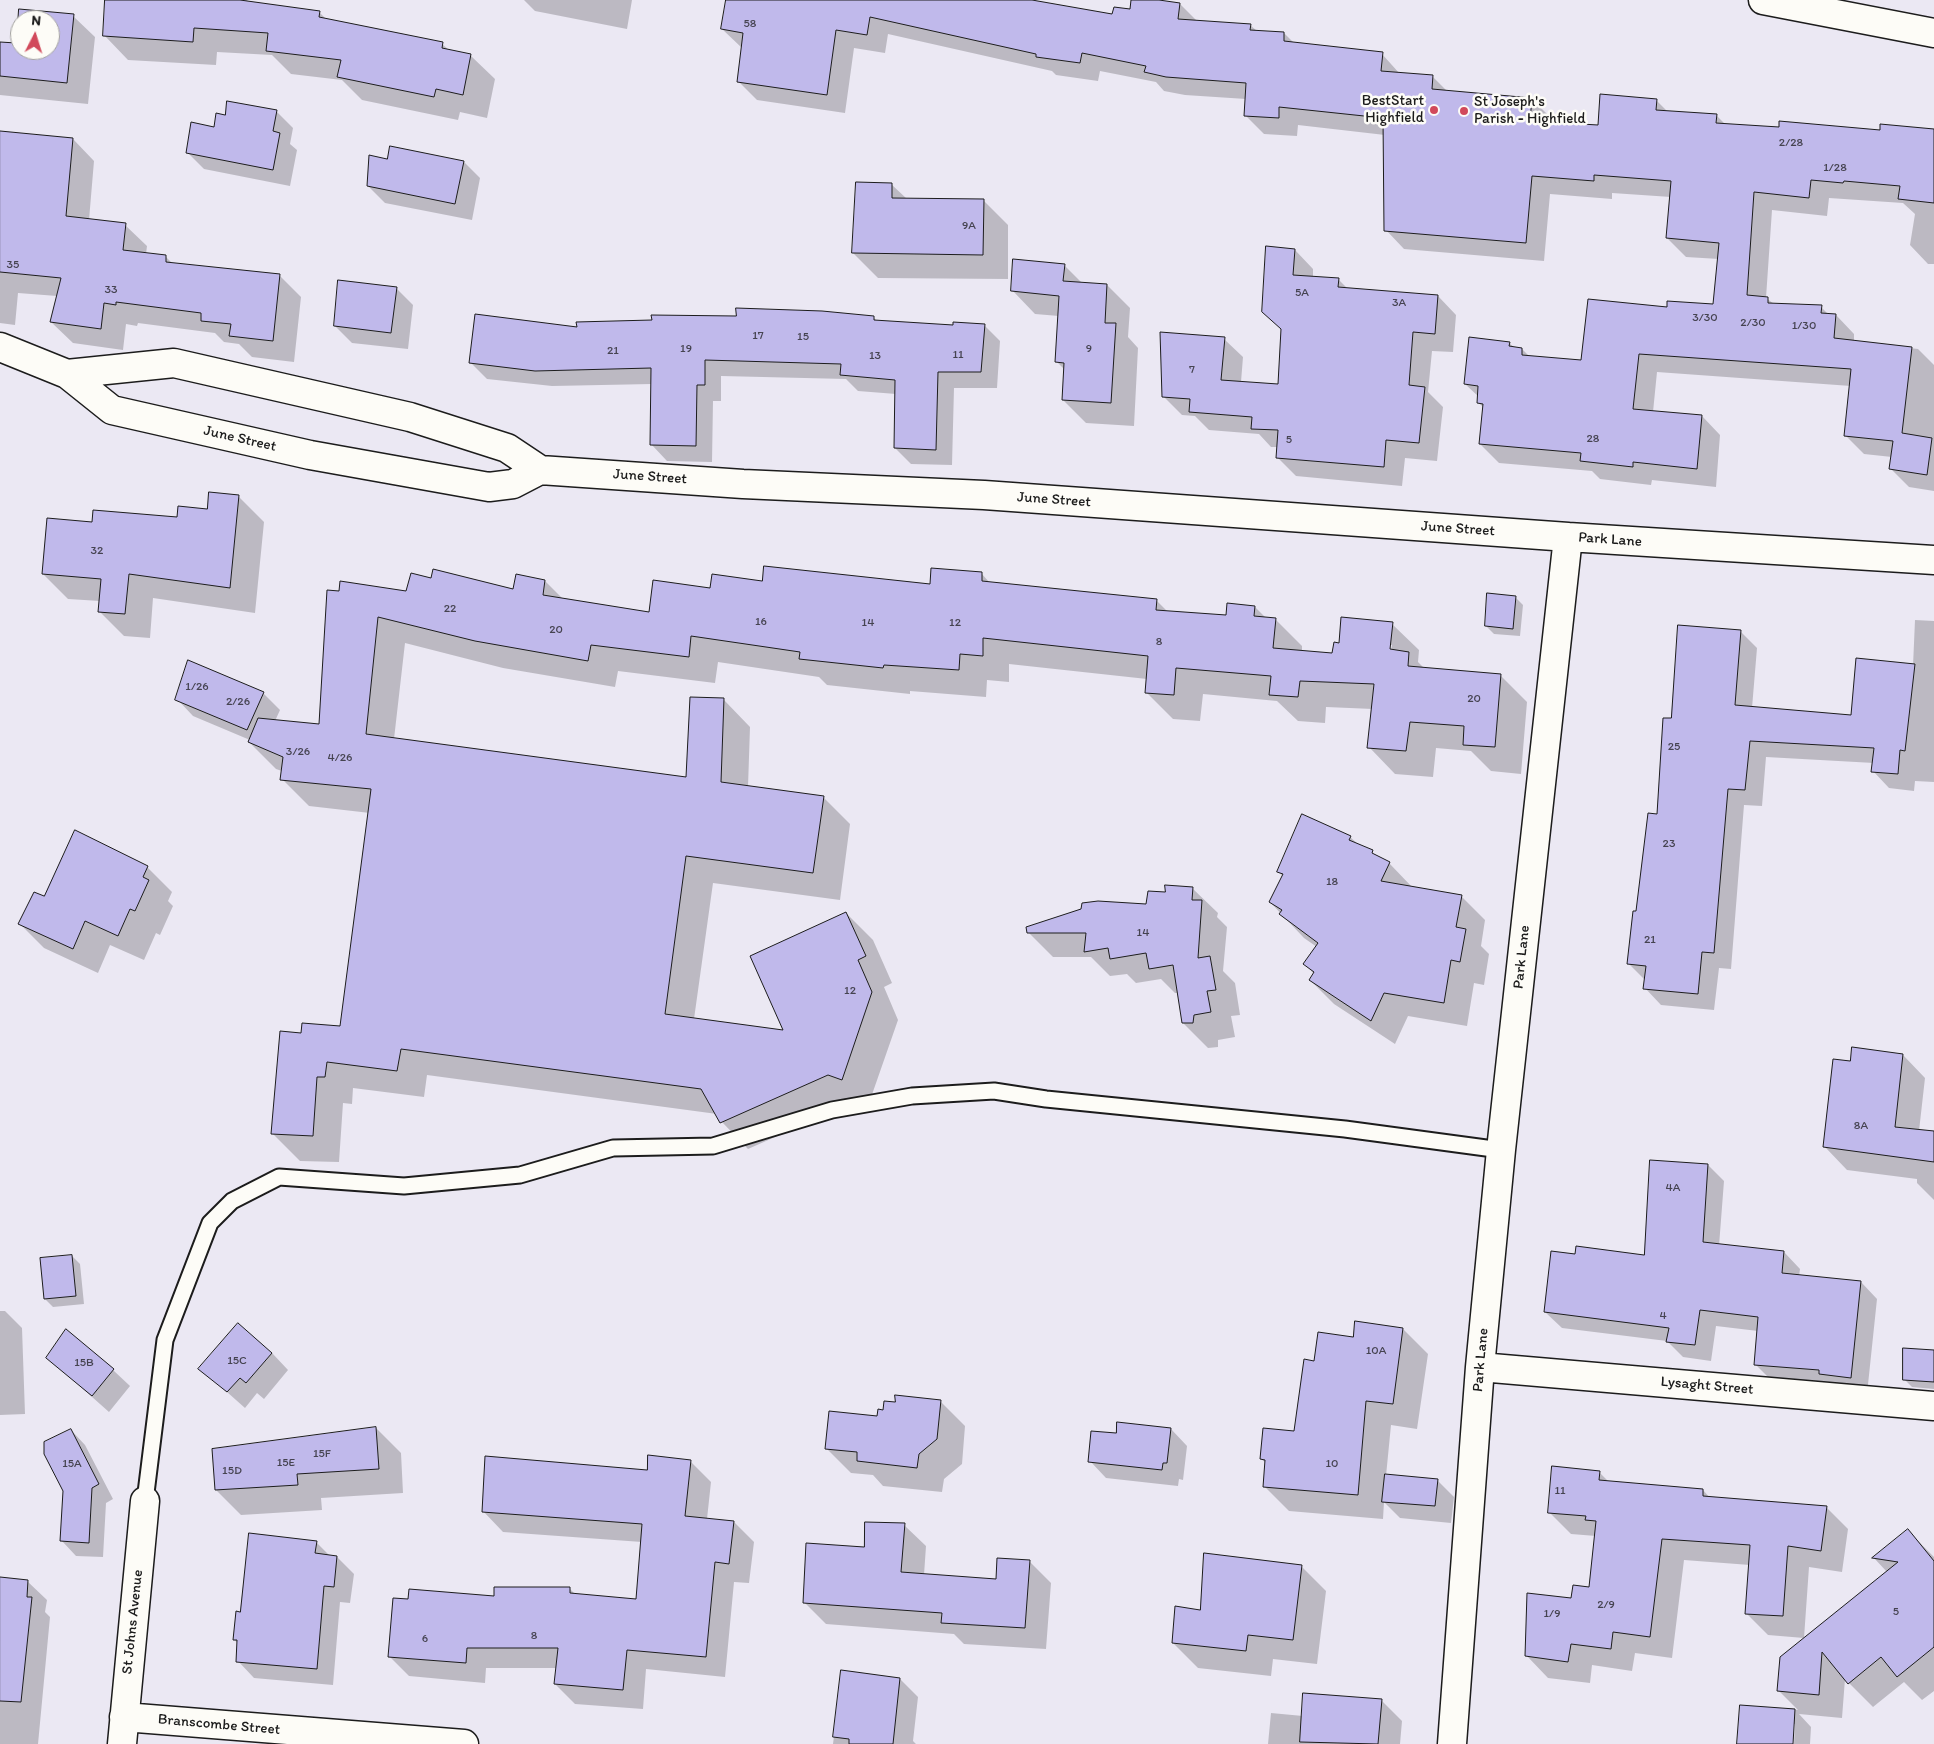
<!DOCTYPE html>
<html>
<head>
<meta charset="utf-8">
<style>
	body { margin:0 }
	#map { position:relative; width:1934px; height:1744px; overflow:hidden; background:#ebe8f3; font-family:Itim,sans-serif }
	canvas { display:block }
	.north { position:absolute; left:10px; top:10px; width:50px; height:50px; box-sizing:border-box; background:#fdfcf7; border:1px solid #a3a29f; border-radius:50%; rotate:5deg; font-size:14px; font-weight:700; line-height:20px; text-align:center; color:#1c1c1c }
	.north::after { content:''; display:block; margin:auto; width:18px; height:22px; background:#d1495b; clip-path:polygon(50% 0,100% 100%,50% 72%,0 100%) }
</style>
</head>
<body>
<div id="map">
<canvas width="1934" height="1744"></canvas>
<div class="north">N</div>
</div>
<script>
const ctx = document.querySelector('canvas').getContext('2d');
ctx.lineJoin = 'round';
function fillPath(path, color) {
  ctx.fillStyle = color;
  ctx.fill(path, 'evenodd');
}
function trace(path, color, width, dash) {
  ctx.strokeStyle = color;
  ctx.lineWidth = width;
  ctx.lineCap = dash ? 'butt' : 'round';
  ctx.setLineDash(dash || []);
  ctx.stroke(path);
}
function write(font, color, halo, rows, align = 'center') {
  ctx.font = font + ' Itim,sans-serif';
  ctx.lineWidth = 5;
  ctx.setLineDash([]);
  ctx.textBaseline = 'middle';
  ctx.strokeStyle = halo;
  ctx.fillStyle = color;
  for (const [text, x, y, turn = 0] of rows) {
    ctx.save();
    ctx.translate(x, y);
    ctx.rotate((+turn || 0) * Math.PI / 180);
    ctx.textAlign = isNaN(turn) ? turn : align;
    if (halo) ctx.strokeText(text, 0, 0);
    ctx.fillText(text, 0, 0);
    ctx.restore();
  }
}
const shadow = new Path2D(`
	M107 0H247L249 3 319 12 327 20 442 44 450 51 471 56 495 79 487 118 460 112 458 120 362 100 342 80 291 74 272 55 217 52 216 65 128 60 105 36Z
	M524 0H632L627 29 535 11Z
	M727 0H1023L1113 16 1131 10 1132 0H1149L1180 4 1197 21 1250 25 1257 31 1284 33 1294 43 1382 54 1400 74 1432 76 1447 91 1532 99 1551 118 1550 124 1599 126 1656 100 1668 112 1716 115 1726 125 1881 132 1934 130V264H1928L1910 245 1915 214 1903 203 1829 198 1827 216 1772 210 1766 298 1774 304 1821 307 1829 315H1836L1854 334V341L1918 349 1934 365V491L1909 487 1890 468 1892 457 1864 454 1846 436 1851 386 1657 372 1653 412 1702 416 1720 435 1716 487 1652 480 1651 485 1600 479 1592 471 1499 463 1480 444 1484 408 1479 403V397L1465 384 1509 343 1515 348 1522 349 1530 357 1582 362 1668 309 1714 306 1719 259 1686 257 1667 238 1671 197 1612 193V199L1550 194 1544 261 1404 249 1386 230 1385 135 1298 125 1297 136 1264 134 1245 115 1246 99 1185 95 1164 91 1156 82 1100 71 1098 81 1056 75 1052 71 888 34 885 53 854 48 845 113 757 100 738 81 742 48 722 29Z
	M20 10 73 16 95 37 88 104 0 95V43L17 44ZM20 20H50V50H20Z
	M277 112 293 128 290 144 297 150 290 186 204 169 187 152 226 117Z
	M0 132 73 139 94 161 89 220 125 225 147 246 146 254 166 257 173 264 279 275 301 297 294 362 252 357 239 344 224 342 215 333 138 323 137 326 126 324 123 350 73 343 51 322 57 296 18 293 15 325 0 323Z
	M388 160 464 162 480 178 472 220 385 203 368 186Z
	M891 184 907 199 983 200 1008 225V279L878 278 853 253Z
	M1295 250 1313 269V278L1338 279 1348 289 1438 296 1456 315 1453 352 1432 351 1428 392 1443 407 1437 461 1405 458 1402 486 1296 476 1278 458 1279 447H1271L1259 434 1209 430 1195 416 1182 415 1164 397 1224 339 1243 357 1241 382 1279 385Z
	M1064 265 1083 284 1107 285 1130 308 1128 337 1138 348 1134 426 1086 423 1063 400 1065 370 1057 362 1059 316 1035 314 1012 290Z
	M396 288 413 305 408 349 352 343 335 326Z
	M873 317 878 322 954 327 984 325 1000 341 997 388H954L952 465 911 464 895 448 896 394 858 391 846 379 721 376V401H713L712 462 667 461 651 444 652 384 552 386 487 379 471 363 578 329Z
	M239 497 264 522 255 613 153 598 150 638 124 636 99 611 100 601 68 599 43 574 93 524 178 518 208 511Z
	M981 573 990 583 1156 600 1169 613 1227 617 1255 607 1266 618 1275 619 1302 646V652L1333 655 1340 644 1392 624 1419 650 1418 662 1424 668 1500 675 1527 702 1521 774 1491 771 1471 751 1436 748 1433 777 1395 774 1369 747 1373 709 1326 707 1325 723 1298 721 1277 701 1203 694 1200 721 1173 719 1146 692 1147 679 1009 664V682L987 680 986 697 910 691V694L827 685 819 677 718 662 715 683 618 671 615 687 503 668 405 643 394 739 688 779 724 700 750 727 748 787 823 797 850 824 840 900 713 883 694 1019 785 1032 846 913 873 940 892 983 884 987 898 1020 868 1106 856 1101 748 1149 722 1122 717 1114 427 1075 424 1097 353 1088 352 1104 343 1103 339 1162 300 1161 273 1134 302 1034 341 1027 370 813 309 806 282 779V771L276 769 249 742 250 740 193 716 177 699 263 693 280 710 275 721 320 725 328 591 407 592 432 580 514 591 545 581 564 600 650 613 711 589 763 583 931 585ZM1389 645H1392L1390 656Z
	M1515 597 1523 605 1520 636 1494 634 1486 626Z
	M1915 620 1934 621V782L1915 781 1914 791 1889 788 1873 771 1874 763 1766 757 1762 806 1744 805 1731 969 1719 968 1714 1010 1661 1005 1645 988 1646 981 1628 963 1658 815 1672 720 1740 631 1757 648 1752 708 1853 717 1913 666Z
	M1350 837 1359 845 1389 863 1413 888 1461 896 1485 920 1481 946 1489 954 1484 985 1474 983 1467 1026 1408 1016 1395 1044 1334 1004 1310 980 1314 974 1305 964 1317 947 1304 938 1270 902 1283 876 1278 872Z
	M147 867 172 892 168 901 173 906 160 935 156 933 144 960 110 945 98 973 44 948 19 923 45 898Z
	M1192 888 1218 913 1217 917 1227 927 1223 971 1235 983 1240 1015 1231 1016 1235 1037 1218 1040V1047L1208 1048 1183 1023 1178 993H1175L1161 979 1136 983 1127 974 1110 976 1091 957H1053L1028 932 1148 906 1166 894Z
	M1903 1055 1925 1078 1919 1131 1934 1132V1200L1917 1183V1179L1847 1170 1825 1147 1851 1062Z
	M1708 1165 1724 1181 1719 1246 1784 1252 1800 1269 1799 1276 1861 1282 1877 1299 1867 1394 1772 1381 1755 1364 1758 1331 1716 1326 1711 1361 1683 1357 1667 1341 1562 1328 1545 1312 1576 1256H1645Z
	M72 1256 80 1264 84 1304 53 1307 45 1299Z
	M0 1311H5L22 1328 25 1414 0 1415Z
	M1403 1329 1428 1354 1417 1429 1391 1425 1386 1476 1437 1480 1454 1497 1451 1523 1400 1518 1384 1502 1383 1519 1289 1511 1264 1486 1266 1463 1261 1459 1295 1432 1315 1362 1354 1338Z
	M1934 1352V1389L1912 1387 1904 1379Z
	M272 1353 288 1370 264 1399 257 1393 245 1408 200 1368Z
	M47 1357 113 1370 130 1386 109 1412Z
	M940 1401 965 1426 962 1464 944 1479 942 1492 883 1486 873 1475 851 1473 826 1448 896 1404Z
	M376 1428 401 1453 403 1493 321 1498 322 1510 241 1515 216 1490Z
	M1171 1429 1187 1446 1183 1480 1179 1479 1178 1486 1106 1478 1090 1461 1117 1435Z
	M71 1430 85 1445 113 1499 106 1503 103 1557 76 1556 62 1541Z
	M649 1457 691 1462 711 1482 707 1519 734 1522 754 1542 749 1583 734 1582 725 1677 646 1669 643 1709 575 1704 555 1684 557 1668H486L485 1683 409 1676 389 1656 409 1600 495 1597 569 1588 576 1595 637 1600 642 1542 503 1532 483 1511 648 1471Z
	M1599 1472 1609 1482 1703 1490 1710 1498 1826 1507 1848 1529 1842 1572 1809 1567 1804 1638 1768 1635 1746 1613 1750 1565 1684 1560 1672 1658 1635 1653 1632 1671 1592 1665 1590 1683 1548 1678 1526 1655 1572 1600 1590 1588 1596 1536 1571 1534 1549 1512Z
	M904 1525 926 1546 924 1575 997 1580 1029 1561 1051 1583 1046 1649 964 1644 954 1634 826 1624 804 1602 865 1548Z
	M1908 1531 1934 1557V1691L1922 1700 1904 1682 1873 1707 1845 1679 1842 1718 1799 1714 1811 1727 1810 1744H1794L1795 1724H1793L1791 1744H1738L1741 1706 1798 1710 1779 1691 1887 1572 1874 1558Z
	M316 1542 330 1556 337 1557 354 1574 350 1603 340 1602 333 1685 254 1678 238 1661V1643L234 1640 241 1613Z
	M1301 1566 1326 1591 1317 1664 1273 1659 1271 1676 1198 1668 1173 1643 1201 1611Z
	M0 1578 27 1581 47 1600 45 1612 50 1617 38 1744H0Z
	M842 1672 900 1679 918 1697 913 1741 916 1744H833Z
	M1381 1700 1402 1721 1400 1744H1268L1271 1713 1303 1716Z`);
const building = new Path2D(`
	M105 0H240L320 11 319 17 443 42 442 48 471 54 463 95 436 89 434 97 337 77 341 60 266 51 268 33 194 28 193 42 103 36Z
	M726 0H1032L1112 14 1114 7 1130 9 1131 0H1159L1180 3 1178 19 1251 24 1250 30 1284 32V41L1383 52 1381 71 1433 75 1432 89 1532 98 1530 121 1598 125 1600 94 1657 99 1656 110 1717 114 1716 123 1779 127V121L1880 130V124L1934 129V203L1898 199 1900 186 1844 181 1843 183 1811 180 1809 198 1754 192 1747 295 1768 297V303L1822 305 1821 313 1836 314 1834 338 1912 347 1902 433 1932 438 1927 475 1889 469 1893 441 1844 436 1851 369 1639 354 1633 409 1702 415 1697 469 1633 462V467L1580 461 1581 453 1479 444 1483 404 1477 403 1478 386 1464 384 1469 337 1510 342 1509 346 1522 348V355L1581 360 1588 299 1667 307V301L1713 304 1719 243 1666 238 1671 181 1594 175V181L1532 176 1526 243 1384 231 1383 118 1279 107V118L1244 116 1246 83 1166 77 1144 72 1146 66 1082 53 1080 63 1036 57V54L870 17 867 35 836 30 827 95 737 82 743 33 721 29Z
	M19 9 74 14 67 83 0 76V42L16 43ZM20 20H50V50H20Z
	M227 101 277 110 273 131 280 133 273 170 186 153 191 122 214 127 216 113 225 115Z
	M0 131 73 138 66 216 126 223 123 250 166 255V262L280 274 273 341 229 336 231 324 201 321V313L116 302V305L104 303 101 329 50 322 61 278 0 272Z
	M390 146 464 161 455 204 367 186 369 155 387 159Z
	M856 182 892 183V198L984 199 983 255 852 253Z
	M1266 246 1295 249 1293 275 1339 278 1338 287 1438 295 1435 334 1413 332 1409 385 1425 387 1419 443 1386 440 1384 467 1276 458 1278 430 1251 429 1252 417 1189 412 1190 399 1162 397 1160 332 1225 337 1221 380 1278 384 1281 329 1262 312Z
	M1013 259 1065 264 1063 281 1107 284 1105 323H1116L1111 403 1062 400 1064 363 1055 362 1059 296 1011 291Z
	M338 280 397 287 391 333 334 326Z
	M736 308 822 311 874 316V320L953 325V322L985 324 981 372H938L936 450 894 448 895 380 840 375 841 364 705 360V385H697L696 446 650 445 651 368 535 371 469 363 475 314 577 327 576 322 652 320 651 315 736 316Z
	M209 492 239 495 230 588 129 574 125 614 98 612 101 579 42 574 47 518 92 522 93 510 177 517 178 506 207 509Z
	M764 566 930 584 931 568 982 572V581L1157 599 1156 610 1226 615 1227 603 1255 606 1254 616 1276 618 1273 648 1332 653 1334 642 1339 643 1341 617 1393 622 1390 649 1409 652 1408 666 1501 674 1495 747 1463 745 1464 726 1410 722 1406 751 1367 748 1374 684 1300 681 1298 697 1269 695 1271 676 1176 668 1174 695 1145 693 1148 656 983 638V656L960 654 959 670 884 665 883 668 799 659 800 652 691 636 689 657 591 645 588 661 475 641 378 617 366 734 686 777 690 697 724 698 721 782 824 796 813 873 686 856 665 1014 783 1030 750 956 846 912 866 956 858 960 872 992 842 1080 828 1075 720 1123 701 1089 401 1049 397 1071 327 1062 325 1077H317L313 1136 271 1134 280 1031 301 1033 302 1023 340 1026 371 789 280 780 283 757 248 742 258 718 319 724 327 590 339 591 340 581 406 591 411 573 431 578 433 569 513 589 516 574 545 580 543 595 649 612 653 580 710 588 712 574 762 581Z
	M1487 593 1516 596 1513 629 1485 626Z
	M1678 625 1741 630 1735 705 1851 715 1856 658 1915 664 1905 751 1900 750 1898 774 1871 772 1874 748 1750 741 1745 790 1728 789 1714 953 1702 952 1698 994 1643 989 1646 966 1627 964 1633 911H1636L1648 813 1657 814 1663 718H1671Z
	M188 660 264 692 247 730 175 700Z
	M1302 814 1351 836 1349 840 1373 850 1372 853 1390 862 1381 881 1462 895 1456 927 1466 929 1460 962 1451 960 1444 1003 1384 993 1371 1021 1309 980 1314 972 1303 964 1318 943 1279 914 1282 910 1269 902 1283 874 1277 872Z
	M75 830 148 866 143 877 149 880 135 911 130 909 118 936 85 921 73 949 18 924 34 892 44 896Z
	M1165 885 1193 887 1192 900H1202L1198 958 1210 956 1216 990 1207 991 1211 1012 1194 1015 1193 1023H1182L1173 965 1149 969 1146 953 1110 959 1108 948 1084 952 1086 933H1027L1026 927 1081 909 1082 903 1098 901 1146 904 1148 891 1165 892Z
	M1852 1047 1903 1054 1895 1127 1934 1131V1162L1823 1147 1833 1059 1850 1061Z
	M1650 1160 1708 1164 1703 1242 1784 1251 1782 1273 1861 1281 1851 1378 1819 1374V1370L1754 1365 1758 1317 1700 1310 1695 1345 1666 1342 1669 1328 1544 1312 1551 1251 1575 1254 1576 1246 1644 1255Z
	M72 1255 76 1296 44 1299 40 1258Z
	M1355 1321 1403 1328 1393 1404 1366 1401 1358 1495 1263 1487 1265 1460 1260 1459 1263 1428 1294 1431 1304 1359 1314 1361 1318 1332 1353 1337Z
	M238 1323 272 1353 246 1383 240 1378 227 1392 198 1369Z
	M66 1329 114 1369 92 1396 46 1358Z
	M1903 1348 1934 1350V1382L1903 1380Z
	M895 1395 941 1400 937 1439 919 1454 917 1468 857 1461V1452L825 1449 829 1411 877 1416 878 1409 883 1410 884 1401 895 1402Z
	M1117 1422 1171 1428 1167 1463H1163L1162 1470 1088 1462 1091 1431 1116 1433Z
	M376 1427 379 1469 297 1474 298 1485 215 1490 212 1449Z
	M71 1429 99 1484 92 1488 89 1543 60 1541 63 1491 44 1454V1442Z
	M648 1455 691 1460 685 1516 734 1521 729 1564 715 1562 706 1657 627 1650 623 1690 554 1684 558 1648H467L466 1663 388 1657 393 1598 408 1599 409 1589 494 1596V1587H570V1593L636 1599 642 1524 482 1512 485 1456 647 1470Z
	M1552 1466 1600 1471 1599 1480 1703 1489V1496L1827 1506 1821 1551 1788 1546 1783 1616 1745 1614 1750 1545 1662 1539 1650 1637 1613 1632 1611 1649 1571 1644 1568 1662 1525 1656 1527 1593 1571 1598 1573 1585 1589 1587 1596 1521 1585 1520 1586 1516 1548 1513Z
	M1385 1474 1438 1479 1435 1506 1382 1502Z
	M865 1522 905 1523 901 1572 996 1579 997 1558 1030 1560 1025 1628 941 1623 942 1613 803 1603 806 1543 864 1547Z
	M1908 1529 1934 1561V1647L1897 1677 1881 1657 1848 1684 1822 1652 1819 1695 1777 1691 1780 1657 1898 1562 1872 1558Z
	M249 1533 317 1541 315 1553 337 1556 334 1587 324 1586 317 1669 236 1662 237 1640H233L236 1611 240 1612Z
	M1204 1553 1302 1565 1293 1640 1248 1635 1246 1651 1172 1643 1175 1606 1200 1610Z
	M0 1577 28 1580 27 1597H32L21 1702 0 1701Z
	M841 1670 900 1678 893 1744H849V1739L833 1737Z
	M1303 1693 1382 1699 1378 1744 1300 1742Z
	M1740 1705 1795 1709 1793 1744H1737Z`);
const lane = new Path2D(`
	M145 1501 165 1340 210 1223 232 1201 279 1177 404 1186 520 1175 613 1148 713 1146 832 1110 912 1096 994 1091 1046 1099 1345 1129 1501 1150`);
const street = new Path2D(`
	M1763 0 1934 33
	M0 347 67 374
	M540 470 513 484 489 487 310 455 112 410 67 374 174 363 410 417 507 448 540 470 743 484 984 495 1568 537
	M1480 1367 1934 1406
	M124 1717 464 1744
	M122 1744 145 1501
	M1452 1744 1480 1367 1501 1150 1568 537 1934 560`);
const markers = [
	[1434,110,5,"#d1495b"],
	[1464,111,5,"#d1495b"]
];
const numberNames = [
	["58",750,24],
	["2/28",1791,143],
	["1/28",1835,168],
	["9A",969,226],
	["35",13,265],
	["33",111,290],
	["5A",1302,293],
	["3A",1399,303],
	["3/30",1705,318],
	["2/30",1753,323],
	["1/30",1804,326],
	["17",758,336],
	["15",803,337],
	["19",686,349],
	["9",1089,349],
	["21",613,351],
	["11",958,355],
	["13",875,356],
	["7",1192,370],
	["28",1593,439],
	["5",1289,440],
	["32",97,551],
	["22",450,609],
	["16",761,622],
	["14",868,623],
	["12",955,623],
	["20",556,630],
	["8",1159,642],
	["1/26",197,687],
	["20",1474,699],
	["2/26",238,702],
	["25",1674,747],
	["3/26",298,752],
	["4/26",340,758],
	["23",1669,844],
	["18",1332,882],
	["14",1143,933],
	["21",1650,940],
	["12",850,991],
	["8A",1861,1126],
	["4A",1673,1188],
	["4",1663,1316],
	["10A",1376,1351],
	["15C",237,1361],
	["15B",84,1363],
	["15F",322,1454],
	["15E",286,1463],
	["15A",72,1464],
	["10",1332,1464],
	["15D",232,1471],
	["11",1560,1491],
	["2/9",1606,1605],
	["5",1896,1612],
	["1/9",1552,1614],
	["8",534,1636],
	["6",425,1639]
];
const poiNames = [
	["BestStart",1424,101],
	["Highfield",1424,118],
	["St Joseph's",1474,102,"left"],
	["Parish - Highfield",1474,119,"left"]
];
const streetNames = [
	["June Street",240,439,13],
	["June Street",650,477,4],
	["June Street",1054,500,4],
	["June Street",1458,529,4],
	["Park Lane",1610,540,4],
	["Park Lane",1522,957,-84],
	["Park Lane",1481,1360,-85],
	["Lysaght Street",1707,1386,5],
	["St Johns Avenue",133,1622,-84],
	["Branscombe Street",219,1725,5]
];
fillPath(shadow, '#0003');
fillPath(building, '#c0b9eb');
trace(building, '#1c1c1c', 1);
trace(lane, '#1c1c1c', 19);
trace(street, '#1c1c1c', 31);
trace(lane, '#fdfcf7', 15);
trace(street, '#fdfcf7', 28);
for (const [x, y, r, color] of markers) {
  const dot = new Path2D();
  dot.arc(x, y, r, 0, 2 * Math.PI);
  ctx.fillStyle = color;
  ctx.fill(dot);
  trace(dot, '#fdfcf7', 2);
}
write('12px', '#454350', null, numberNames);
write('15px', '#1c1c1c', '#fdfcf7', poiNames, 'right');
write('15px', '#1c1c1c', '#fdfcf7', streetNames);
</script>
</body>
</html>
